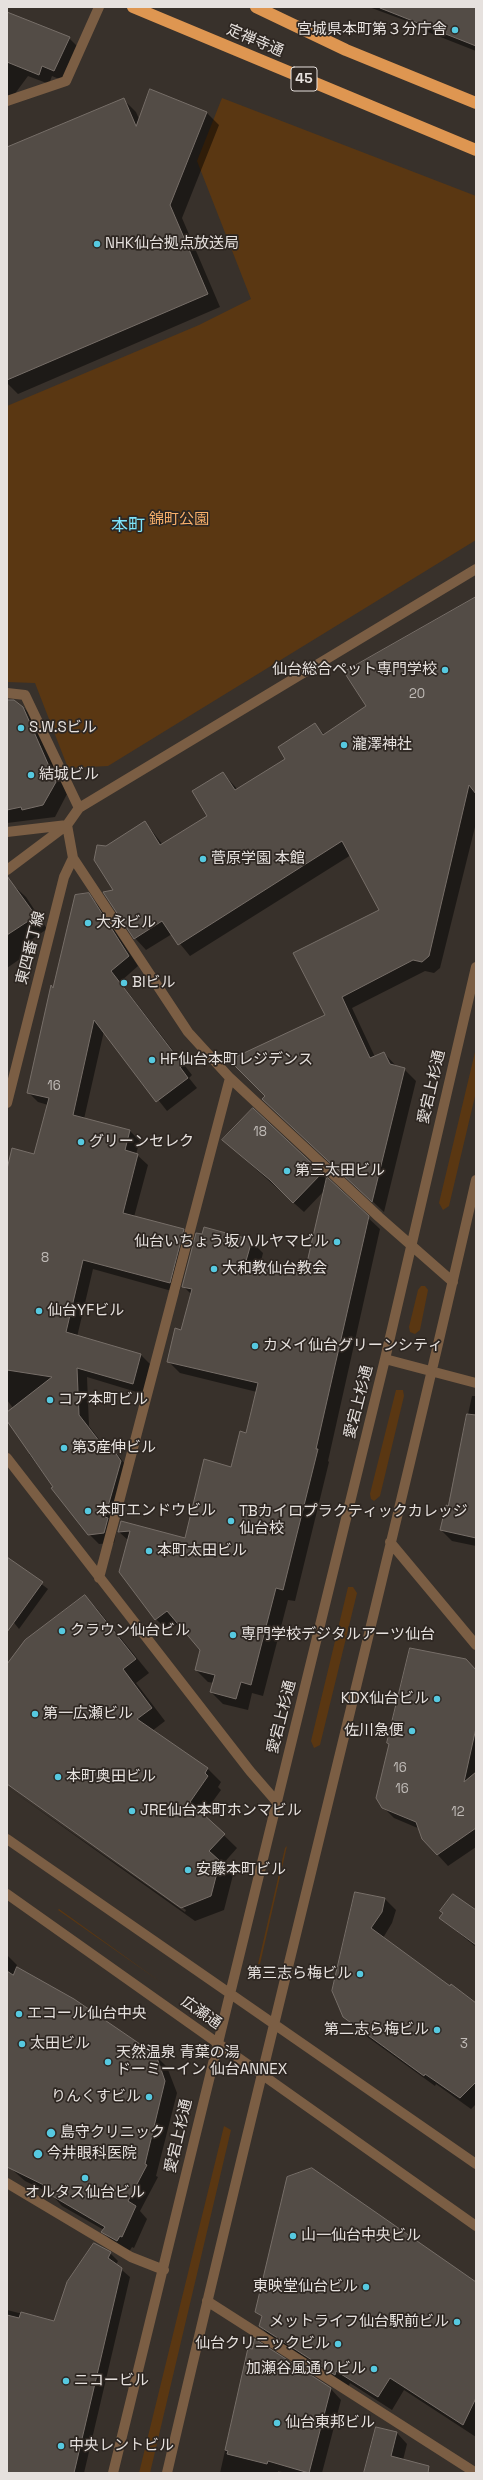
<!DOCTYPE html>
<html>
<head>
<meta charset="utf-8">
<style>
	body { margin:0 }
	#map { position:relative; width:483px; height:2480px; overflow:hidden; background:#38312b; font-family:"Space Grotesk",sans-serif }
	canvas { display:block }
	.frame { position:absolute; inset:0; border:8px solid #e6e1de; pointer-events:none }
</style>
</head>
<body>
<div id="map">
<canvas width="483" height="2480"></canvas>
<div class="frame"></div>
</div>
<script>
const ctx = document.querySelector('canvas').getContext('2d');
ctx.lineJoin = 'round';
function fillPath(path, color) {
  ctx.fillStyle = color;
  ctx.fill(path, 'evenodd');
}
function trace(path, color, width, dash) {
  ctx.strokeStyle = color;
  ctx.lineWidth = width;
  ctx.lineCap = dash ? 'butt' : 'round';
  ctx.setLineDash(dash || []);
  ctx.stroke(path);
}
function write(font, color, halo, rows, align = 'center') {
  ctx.font = font + ' "Space Grotesk","Noto Sans JP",sans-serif';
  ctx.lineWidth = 3.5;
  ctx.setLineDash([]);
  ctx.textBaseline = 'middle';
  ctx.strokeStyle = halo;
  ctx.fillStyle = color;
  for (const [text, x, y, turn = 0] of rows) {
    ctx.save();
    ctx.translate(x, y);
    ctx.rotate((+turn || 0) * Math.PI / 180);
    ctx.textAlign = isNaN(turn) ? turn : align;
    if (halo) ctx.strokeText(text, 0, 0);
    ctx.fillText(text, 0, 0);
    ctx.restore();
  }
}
const green = new Path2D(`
	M222 98 476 196V540L108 766 68 768 35 683 7 682V406L199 325 251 299 197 161Z
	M476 1048V1092L449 1206 443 1210 439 1203Z
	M421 1286H425L428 1290 420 1330 415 1334 410 1332 409 1327 418 1290Z
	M396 1390H403L404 1396 380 1496 374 1501 371 1499 370 1494Z
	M348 1587H353L357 1593 320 1745 314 1748 311 1741Z
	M287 1846 260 1964H258L285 1848Z
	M59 1909 162 1983 58 1910Z
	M224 2126 231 2130 150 2473H139Z`);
const shadow = new Path2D(`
	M369 7H476V51L415 27 412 23Z
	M7 14 69 38 79 48 64 81 52 76 49 84 28 76 14 95 7 98Z
	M123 99 136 112 139 119 207 113 219 125 182 218 220 307 18 394 7 383V149Z
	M476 598V823L440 968 434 973 425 971 352 1008 375 1057 384 1053 397 1067 404 1069 416 1081 384 1212 275 1111 380 910 351 855 190 956 172 934 146 950 135 938 115 891 106 847 145 822 163 845 209 816 223 773 238 790 286 759 315 725 325 735 368 706Z
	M7 701 23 707 35 719 67 794 55 817 7 823Z
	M13 885 26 897 47 929 25 944 30 952 7 968V889Z
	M88 895 98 905 138 966 120 982 192 1075 189 1078 197 1088 167 1111 104 1031 84 1119 130 1131 140 1141 136 1154 148 1165 134 1217 183 1230 193 1240 179 1293 93 1269 77 1337 141 1355 151 1365 143 1394 87 1377 89 1426 105 1447 109 1446 119 1456 130 1471 115 1527 117 1529 114 1543 99 1544 89 1534 29 1454 32 1452 7 1420V1413L13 1408 7 1400V1173L35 1155 48 1105 38 1102 28 1092 54 989Z
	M236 1125 321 1174 380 1229 328 1461 329 1462 295 1601 288 1600 263 1696 252 1693 248 1710 223 1704 211 1692 214 1683 208 1682 196 1670 201 1650 179 1623 168 1631 156 1619 120 1572 129 1541 119 1532 121 1522 185 1539 232 1468 246 1434 257 1392 180 1373 168 1361 182 1331 191 1294 183 1286 251 1241 263 1253 260 1265 305 1276 325 1190 304 1212 223 1140Z
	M472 1396H476V1546L452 1541 441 1530 448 1507Z
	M7 1558 48 1589 19 1629 7 1614Z
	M85 1596 98 1610 149 1673 136 1683 165 1721 152 1731 208 1769 221 1782 218 1787 221 1790 203 1815 237 1848 222 1865 233 1875 224 1910 195 1921 7 1787 185 1912 186 1910 7 1783V1666Z
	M476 1670V1847L448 1866 437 1854 420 1829 394 1818 383 1807 390 1745 388 1743Z
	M356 1893 385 1899 396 1910 392 1923 383 1938 476 2006V2104L471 2109 436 2084 435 2086 355 2028 344 2016Z
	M476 1911V1947L440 1918Z
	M7 1955 17 1965 16 1968 73 2000 155 2055 167 2067 177 2093 156 2176 158 2177 140 2211 147 2219 134 2248 132 2247 129 2252 114 2243 103 2232 104 2230 62 2206 50 2193 25 2181 7 2165Z
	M110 2253 118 2261 116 2265 130 2277 84 2473H7V2310L55 2322Z
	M476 2284V2437L404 2390 392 2410 350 2383 348 2388 273 2340 260 2326 262 2317 256 2311Z
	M255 2341 331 2389 341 2400 322 2473H286L278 2471V2473H220L248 2349 252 2350Z
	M397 2433 407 2444 403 2460 419 2473H365Z`);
const building = new Path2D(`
	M380 7H476V46L380 8Z
	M7 12 70 37 54 71 42 66 39 75 7 62Z
	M150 89 207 112 170 205 208 294 7 380V147L124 98 136 126Z
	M476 597V794L469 785 429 956 422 962 413 960 342 997 370 1058 384 1052 390 1064 405 1068 372 1202 262 1099 265 1096 229 1060 325 1015 293 953 379 910 342 841 178 945 162 921 134 939 103 892 113 890 94 860 97 845 106 846 145 821 160 845 207 816 192 791 223 772 235 790 285 759 278 747 315 723 323 735 366 706 344 672Z
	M7 700H14L23 707 56 782 43 805 22 810 21 807 7 810Z
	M7 876 36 916 7 935Z
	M89 893 129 956 111 971 183 1065 180 1067 188 1078 156 1102 94 1020 73 1115 130 1130 125 1150 138 1154 123 1213 184 1229 170 1283 83 1260 66 1332 141 1354 133 1384 77 1368 79 1415 103 1446 110 1445 121 1461 105 1517 108 1518 104 1533 88 1535 51 1488 53 1487 7 1421V1412L52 1377 7 1370V1169L12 1148 34 1154 49 1098 27 1093 51 985 53 988 75 895Z
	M253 1108 322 1173 293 1203 270 1180 222 1140Z
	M327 1177 369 1216 316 1449H318L283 1590 276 1588 251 1685 241 1682 236 1699 210 1692 215 1675 195 1670 200 1650 167 1611 155 1620 119 1572 130 1531 118 1532 121 1521 185 1538 204 1459 231 1467 240 1431 246 1433 258 1383 167 1362 175 1328 181 1330 192 1289 182 1287 196 1233 202 1234 204 1227 252 1240 246 1261 304 1274Z
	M467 1414 476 1415V1538L440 1530 446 1505 448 1506Z
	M7 1557 43 1582 7 1632Z
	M85 1595 136 1659 123 1669 152 1708 137 1719 208 1768 205 1773 208 1776 190 1802 225 1834 209 1851 220 1861 211 1896 181 1908 7 1784V1664L25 1640Z
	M410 1648 466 1659 476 1670V1728L464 1782 476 1772V1828L437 1855 422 1839 416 1822 382 1808 376 1798 389 1744 387 1743Z
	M355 1892 385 1898 382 1912 371 1928 450 1986 451 1984 476 2003V2082L460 2098 425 2074 424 2076 343 2017 332 1991Z
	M453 1894 476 1910V1945L439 1918 443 1913 440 1911Z
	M17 1967 74 1999 156 2055 165 2081 145 2164 147 2165 128 2201 136 2206 122 2237 120 2236 117 2241 101 2232 105 2227 49 2194 52 2189 7 2167V1971L13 1975Z
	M312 2168 476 2282V2398L463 2425 390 2378 378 2397 336 2371 335 2375 259 2326 262 2316 255 2312 287 2177Z
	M94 2243 111 2252 108 2258 122 2268 74 2473H7V2315L19 2318 21 2312 54 2321 67 2282Z
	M255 2339 331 2388 309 2473 268 2461 267 2464 227 2454 228 2451 225 2450 248 2348 252 2349Z
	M376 2427 397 2432 391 2456 429 2466 428 2473H364Z`);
const minor = new Path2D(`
	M7 101 66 81 99 7
	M7 693 25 695 79 808
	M7 832 67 825
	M73 858 188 1032 230 1078 379 1217 453 1282
	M7 870 67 825 79 808 476 569
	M7 1103 64 877 73 858 67 825
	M385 1359 476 1383
	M7 1458 250 1771 276 1801
	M390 1542 476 1645
	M99 1578 230 1078
	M7 1839 476 2164
	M7 1894 476 2226
	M7 2183 131 2257 164 2270
	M207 2301 476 2473
	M113 2473 385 1359 476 967
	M167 2473C267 2041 378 1612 476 1180`);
const highway = new Path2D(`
	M133 7 476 150
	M256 7 346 50 476 103`);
const markers = [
	[455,30,4,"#56c9e0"],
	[97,244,4,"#56c9e0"],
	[445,670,4,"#56c9e0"],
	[21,728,4,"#56c9e0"],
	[344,745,4,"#56c9e0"],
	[31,775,4,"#56c9e0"],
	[203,859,4,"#56c9e0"],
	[88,923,4,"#56c9e0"],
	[124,983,4,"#56c9e0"],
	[152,1060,4,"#56c9e0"],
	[81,1142,4,"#56c9e0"],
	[287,1171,4,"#56c9e0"],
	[337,1242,4,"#56c9e0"],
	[214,1269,4,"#56c9e0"],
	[39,1311,4,"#56c9e0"],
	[255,1346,4,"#56c9e0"],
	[50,1400,4,"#56c9e0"],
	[64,1448,4,"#56c9e0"],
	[88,1511,4,"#56c9e0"],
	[231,1521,4,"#56c9e0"],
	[149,1551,4,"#56c9e0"],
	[62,1631,4,"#56c9e0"],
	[233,1635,4,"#56c9e0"],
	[437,1699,4,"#56c9e0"],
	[35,1714,4,"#56c9e0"],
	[412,1731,4,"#56c9e0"],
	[58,1777,4,"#56c9e0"],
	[132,1811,4,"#56c9e0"],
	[188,1870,4,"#56c9e0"],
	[360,1974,4,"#56c9e0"],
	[19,2014,4,"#56c9e0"],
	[437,2030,4,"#56c9e0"],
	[22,2044,4,"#56c9e0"],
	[108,2062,4,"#56c9e0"],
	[149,2097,4,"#56c9e0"],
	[51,2133,5,"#56c9e0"],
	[38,2154,5,"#56c9e0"],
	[85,2178,4,"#56c9e0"],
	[293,2236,4,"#56c9e0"],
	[366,2287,4,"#56c9e0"],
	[457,2322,4,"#56c9e0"],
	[338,2344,4,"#56c9e0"],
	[374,2369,4,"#56c9e0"],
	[66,2381,4,"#56c9e0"],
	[277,2423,4,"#56c9e0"],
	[61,2446,4,"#56c9e0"]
];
const numberNames = [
	["20",417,694],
	["16",54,1086],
	["18",260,1132],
	["8",45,1258],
	["16",400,1768],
	["16",402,1789],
	["12",458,1812],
	["3",464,2044]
];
const shields = [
	[304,79,26]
];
const shieldNames = [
	["45",304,79]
];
const poiNames = [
	["宮城県本町第３分庁舎",447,30,"right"],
	["NHK仙台拠点放送局",105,244],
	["仙台総合ペット専門学校",437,670,"right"],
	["S.W.Sビル",29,728],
	["瀧澤神社",352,745],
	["結城ビル",39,775],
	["菅原学園 本館",211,859],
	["大永ビル",96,923],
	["BIビル",132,983],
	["HF仙台本町レジデンス",160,1060],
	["グリーンセレク",89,1142],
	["第三太田ビル",295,1171],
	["仙台いちょう坂ハルヤマビル",329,1242,"right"],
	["大和教仙台教会",222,1269],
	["仙台YFビル",47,1311],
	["カメイ仙台グリーンシティ",263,1346],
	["コア本町ビル",58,1400],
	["第3産伸ビル",72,1448],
	["本町エンドウビル",96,1511],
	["TBカイロプラクティックカレッジ",239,1512],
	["仙台校",239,1529],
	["本町太田ビル",157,1551],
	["クラウン仙台ビル",70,1631],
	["専門学校デジタルアーツ仙台",241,1635],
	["KDX仙台ビル",429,1699,"right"],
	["第一広瀬ビル",43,1714],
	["佐川急便",404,1731,"right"],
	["本町奥田ビル",66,1777],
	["JRE仙台本町ホンマビル",140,1811],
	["安藤本町ビル",196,1870],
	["第三志ら梅ビル",352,1974,"right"],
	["エコール仙台中央",27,2014],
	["第二志ら梅ビル",429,2030,"right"],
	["太田ビル",30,2044],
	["天然温泉 青葉の湯",116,2053],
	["ドーミーイン 仙台ANNEX",116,2070],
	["りんくすビル",141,2097,"right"],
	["島守クリニック",60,2133],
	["今井眼科医院",47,2154],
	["オルタス仙台ビル",85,2193,"center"],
	["山一仙台中央ビル",301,2236],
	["東映堂仙台ビル",358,2287,"right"],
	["メットライフ仙台駅前ビル",449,2322,"right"],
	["仙台クリニックビル",330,2344,"right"],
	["加瀬谷風通りビル",366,2369,"right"],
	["ニコービル",74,2381],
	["仙台東邦ビル",285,2423],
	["中央レントビル",69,2446]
];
const streetNames = [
	["定禅寺通",255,41,23],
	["東四番丁線",31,948,-76],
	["愛宕上杉通",432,1087,-77],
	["愛宕上杉通",359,1402,-76],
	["愛宕上杉通",282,1717,-76],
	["広瀬通",201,2013,35],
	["愛宕上杉通",179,2136,-77]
];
const parkNames = [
	["錦町公園",179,520]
];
const quarterNames = [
	["本町",128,526]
];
fillPath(green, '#5a3712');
fillPath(shadow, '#0007');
fillPath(building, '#534c46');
trace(building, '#766e68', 1);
trace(minor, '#7b5e44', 10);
trace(highway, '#de9651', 12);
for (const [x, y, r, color] of markers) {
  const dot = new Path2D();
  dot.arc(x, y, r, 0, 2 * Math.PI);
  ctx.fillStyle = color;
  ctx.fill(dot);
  trace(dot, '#2e2722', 1.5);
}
write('13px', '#c1bcb8', null, numberNames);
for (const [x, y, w] of shields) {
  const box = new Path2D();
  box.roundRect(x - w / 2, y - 12, w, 24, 3);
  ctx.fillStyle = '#2e2722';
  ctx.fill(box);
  trace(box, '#e6e1de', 1);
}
write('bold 14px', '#e6e1de', null, shieldNames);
write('15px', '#e6e1de', '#2e2722', poiNames, 'left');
write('15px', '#e6e1de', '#2e2722', streetNames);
write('15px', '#f8af6a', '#2e2722', parkNames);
write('17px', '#7de3f9', '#2e2722', quarterNames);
</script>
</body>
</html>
